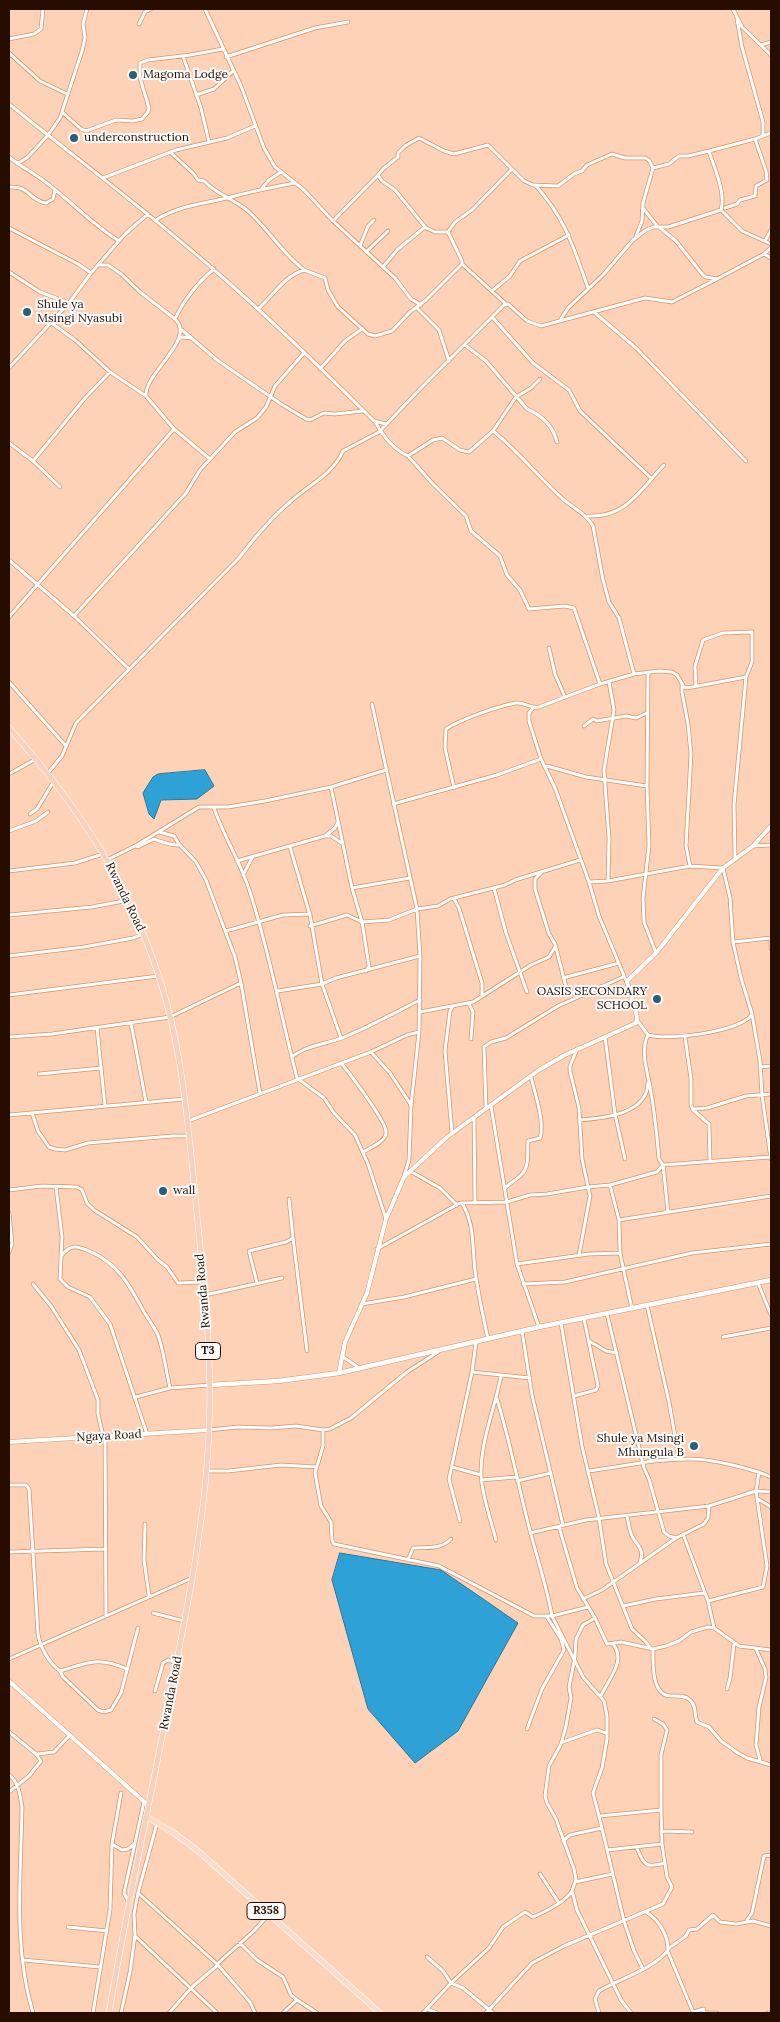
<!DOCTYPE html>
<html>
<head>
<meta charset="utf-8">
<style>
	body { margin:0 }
	#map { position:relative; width:780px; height:2022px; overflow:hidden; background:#fed2b7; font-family:Lora,serif }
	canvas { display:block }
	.frame { position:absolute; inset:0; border:10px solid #260d00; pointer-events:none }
</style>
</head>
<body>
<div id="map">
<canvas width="780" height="2022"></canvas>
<div class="frame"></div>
</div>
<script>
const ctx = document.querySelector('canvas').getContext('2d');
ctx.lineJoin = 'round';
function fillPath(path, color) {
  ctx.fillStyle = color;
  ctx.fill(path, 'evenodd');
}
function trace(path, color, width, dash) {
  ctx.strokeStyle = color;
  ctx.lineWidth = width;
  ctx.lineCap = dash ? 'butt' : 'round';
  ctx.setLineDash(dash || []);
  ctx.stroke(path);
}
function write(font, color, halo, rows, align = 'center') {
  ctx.font = font + ' Lora,serif';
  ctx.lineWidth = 4;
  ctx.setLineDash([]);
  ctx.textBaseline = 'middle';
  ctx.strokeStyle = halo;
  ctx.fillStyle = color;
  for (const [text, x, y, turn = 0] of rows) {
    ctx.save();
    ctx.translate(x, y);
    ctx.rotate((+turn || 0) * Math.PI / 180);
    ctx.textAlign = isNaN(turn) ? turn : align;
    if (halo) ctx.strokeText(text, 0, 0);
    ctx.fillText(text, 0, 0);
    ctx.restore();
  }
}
const water = new Path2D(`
	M205 770 214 786 197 799 161 800 154 819 149 814 143 793 153 777 158 774Z
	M340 1553 441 1570 518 1623 458 1731 415 1763 368 1709 332 1580Z`);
const minor = new Path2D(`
	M205 9 241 86 264 148 275 167 304 190 333 221 395 278 411 299 421 305
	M733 9 742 27 771 55
	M737 19 742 47 763 122V135
	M139 24 145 12 151 9
	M9 39 34 34 41 29 43 9
	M761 45 771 42
	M9 53 40 81 67 94
	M183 56 201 108 209 142
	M226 57 315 28 348 22
	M196 95 214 89 233 71
	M9 104C77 159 147 211 213 269 269 317 322 369 374 421L386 424
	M62 112 81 129 86 131 116 120 133 121 142 119 148 112 149 108 140 78V63L148 60 190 55 223 49
	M709 151C714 168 726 192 721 210
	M170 152 193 173 198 180 204 181C217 195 235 199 249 212 269 230 282 253 303 269
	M9 157C20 166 32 172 44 181 70 200 91 224 119 241
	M17 164 28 157 48 135 60 118 82 51 85 38 83 24 87 9
	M378 175 382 181 395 190 426 228 435 232H448
	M103 178 176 150 227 138 255 126
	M536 186C565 218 574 248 588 288
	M9 187C31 186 28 200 46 203L53 199 55 190
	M262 188 269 180 281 172
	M643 208 657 226
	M725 208 737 204 740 200 755 196 756 186 767 180 766 171 755 139
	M156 220C177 206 203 204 227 198 250 192 272 187 295 183
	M333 221 378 175 383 169 398 157V153L405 146 419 138 444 151 454 154 488 145 524 181 533 185 558 186 574 174 582 171 587 165 612 154 625 158H645L649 160 653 168
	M9 228 78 264 91 273
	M660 228 676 241 703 275 706 277 717 279
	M448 232 455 222 472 210 512 169
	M636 236 642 221 643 203 653 168 669 164 679 156H688L709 151 755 139 771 133
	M765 241 771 230
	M360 246 368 226 374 220
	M366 252 388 231
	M764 254 771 258
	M462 264 506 304
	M100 265H108L121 274 140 292 175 319
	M383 267 398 249 425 227
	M9 272 40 292 69 303
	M492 291 510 276 520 261 569 235
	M417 308 439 330 449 361
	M258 309C274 295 283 277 304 270L325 278 328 290 338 307 368 334 375 336 392 331 410 312 426 300 462 264V261L448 232
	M595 313 636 348 746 461
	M493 318 533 363 569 390 580 411 651 478
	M561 319 568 308 603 275 633 240 646 230 654 227H668L721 210 742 231 771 244
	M50 322 75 340 110 372 146 396 174 429 210 459
	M182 330 217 360 281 404 306 419 310 420 324 413 335 414 363 411
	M179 339 182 337 192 338
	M465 345 486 361 527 409C541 415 553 426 557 442
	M9 368 69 303 91 273 125 234 148 214
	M320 369 345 341 362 329
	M146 396C144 373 197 339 175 319 183 301 199 281 214 269
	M376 423C383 436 393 449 408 456L433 440 442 438 460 450 469 452 493 431 516 397 531 388 540 379
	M493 431C519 452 539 478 564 500 575 509 586 514 593 526L603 580 609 602 619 618 634 674
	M9 443 33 461 60 487
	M408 456 433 484 466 516 471 531 500 556 507 575 520 590 529 609 565 606 574 608 600 684
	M33 461 85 398 110 372
	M588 516C626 518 640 490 664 465
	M9 560 74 616 129 669
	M74 616 186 493 200 470 235 432 257 418 266 407 275 386 304 353
	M9 617 174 429
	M549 648 555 674 565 697
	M648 673 647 786 649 846 643 898 644 922 656 953
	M9 682 66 746
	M682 683V692L688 724 691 754 686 846 690 866
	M696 686 695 666 703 640 723 633 752 632V662L746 677 734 805 735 858
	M372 704 417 909 420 956 419 1032 411 1106 409 1160 404 1176
	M533 708 529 713V721L541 759 555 788 589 882 599 916 627 983
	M584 726 593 719 597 721 626 716 636 718 647 713
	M547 766 586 777 647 786
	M48 773 62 756 76 723 239 558C255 537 271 518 291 501 309 485 333 474 343 451L379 432 420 389 504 305 508 304 527 321 541 326 645 298 672 302 717 279 764 254 771 248
	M9 774 36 759
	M331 787 352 888 362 922 369 966 366 971
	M454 788 445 748 446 729C461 719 499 706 516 703 525 702 530 709 539 707L600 684 634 674 659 671 672 672 677 675 684 687 687 688 746 677
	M393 804 497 775 541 759
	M214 808C224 837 241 863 250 892 270 954 281 1016 297 1078L324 1098 334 1113 355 1135 368 1164 386 1219
	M30 814 37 809 54 781
	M9 831 36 821 48 812
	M159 832 174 836 179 844 196 862 206 880 235 957 241 983 260 1093
	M325 836H331L343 844
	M136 846 138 847 154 839C162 842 172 846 180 845
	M753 846 771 845
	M290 847 310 915 322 984 341 1038
	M107 860 137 845 199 807H228L265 801 331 787 386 770
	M237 861 325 836 335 828 338 822
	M9 871 75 863 103 854
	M542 872 535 879V889L549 934 555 944 566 987 578 997
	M243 875 252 858
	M608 881 609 839 604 770 614 710 609 682
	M589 882 608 881 690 866 723 868 730 898 733 942 741 978 752 1014 760 1061 762 1095 771 1159
	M352 888 410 878
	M494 888 506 933 527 992
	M454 899 459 908 482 983V995
	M9 915 92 907 129 900
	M310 926 347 915 362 922 389 920 417 909 438 906 450 899 505 885 515 880 580 860
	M226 931 283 915 309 914
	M771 938V949
	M733 942 771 938
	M9 956 84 947 133 938 143 934
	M563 978 619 963
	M278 991 322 984 336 978 420 956
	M9 995 158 976
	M469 1004 473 1012 471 1039
	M420 1012 473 1002 531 965 549 957 555 947
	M637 1020 648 1035C670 1041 737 1032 752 1015
	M131 1023 146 1102
	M97 1028 105 1106
	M648 1035C639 1052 649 1075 651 1093 655 1114 657 1137 659 1159L663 1165 770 1157
	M9 1037 52 1034 170 1017 241 983
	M605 1037 615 1114 625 1159
	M685 1037 691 1079V1105L693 1110 709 1124 710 1161
	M577 1049 570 1066V1071L579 1108 582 1159 590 1196 579 1255
	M371 1052 390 1073 411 1105
	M292 1057C305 1046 326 1044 342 1038 369 1027 394 1013 420 1000
	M341 1063C350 1074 386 1121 386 1132 387 1141 370 1148 363 1152
	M760 1067 771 1066
	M39 1074 101 1068
	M491 1106 517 1264 539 1327
	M486 1108 484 1047 491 1042 506 1038 558 1006 623 977
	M694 1109 707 1108 746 1096 771 1094
	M32 1113 38 1131 49 1147 55 1149 65 1150 88 1143 172 1136H189
	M9 1115 184 1099
	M474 1117 475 1203
	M580 1120C605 1118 647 1114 648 1083
	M188 1121 371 1052 407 1035 419 1032
	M452 1133 445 1051 450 1011 453 1006
	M663 1165 668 1212
	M410 1171 440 1188 457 1205
	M610 1185 619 1220 620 1253 632 1309
	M56 1187 62 1237 60 1279 68 1287 90 1297 110 1324 147 1434
	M505 1188C510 1183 516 1180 521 1175 530 1167 527 1152 528 1141L540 1138C545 1122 535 1094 531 1077
	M9 1190 42 1186 77 1187 82 1190 87 1203 94 1210 137 1237 158 1260 167 1267 178 1283 203 1282
	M462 1203C475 1225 472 1246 475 1270 478 1294 483 1316 488 1339
	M9 1213 12 1244 9 1252
	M619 1220 771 1196
	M293 1238 307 1351
	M377 1249 460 1203 507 1202 530 1195 547 1194 588 1187 610 1185 657 1172 663 1165
	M62 1255C71 1244 77 1246 89 1251 118 1263 130 1286 144 1312 149 1320 154 1327 158 1335 164 1352 166 1371 170 1388
	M517 1264 589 1254 620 1253
	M257 1283 249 1251 286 1242 293 1238 289 1199
	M758 1283 771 1315
	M33 1284 51 1306 79 1350 98 1400V1414L103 1436
	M523 1284 565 1282 692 1253 771 1244
	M205 1295 282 1278
	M362 1304 404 1297 476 1279
	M647 1305 669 1402 679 1459
	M607 1314 644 1468 649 1479 664 1532 669 1536 676 1538
	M561 1323 582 1446 599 1518 606 1564 632 1629 645 1641 651 1649
	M522 1331 532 1395 563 1525
	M723 1337 771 1328
	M589 1341 606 1351 617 1353
	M342 1356 359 1368
	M472 1372 530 1378
	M574 1396 596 1390 598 1386 584 1319
	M136 1397 170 1388 210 1385
	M209 1430 238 1427 271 1428 296 1426 323 1430 330 1429 351 1418 407 1372 438 1352
	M323 1430V1446L315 1473 321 1506 331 1522 332 1540 334 1544 439 1566 534 1616H552C546 1583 535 1552 527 1519 517 1479 509 1438 497 1399
	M105 1436 106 1616
	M452 1467 481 1475
	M207 1471H228L281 1465 317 1467
	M588 1471C622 1467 657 1458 692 1459 712 1459 753 1469 771 1477
	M481 1480 516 1477
	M517 1481 551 1473
	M9 1485H26L29 1489 38 1634C40 1647 49 1663 60 1671 88 1663 97 1656 127 1669
	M758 1499 771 1507
	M627 1515C628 1521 629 1529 632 1536 637 1546 645 1549 640 1562
	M460 1521 449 1479 472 1372 476 1342
	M145 1524 144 1560 149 1595
	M559 1527 577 1588 595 1618 607 1644 621 1642 653 1649 666 1646 679 1641 691 1632 708 1627 714 1628 739 1646 771 1650
	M530 1533 586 1520 709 1506 756 1491 771 1492
	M683 1534 708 1601 714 1628
	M496 1540C491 1520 481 1493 481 1473 481 1439 495 1408 501 1376
	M9 1552 106 1549
	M408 1560 413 1548C428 1547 440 1550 451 1539
	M583 1599 602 1590 676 1538 704 1524 708 1518 709 1506
	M708 1601 763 1587 767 1566 756 1491 759 1472
	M623 1606 656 1599 704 1593
	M588 1607 552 1616 583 1677 604 1701 607 1716V1739L602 1768 593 1793 599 1816 624 1921 634 1951 643 1969
	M153 1613 184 1621
	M595 1618 583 1625 576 1639 575 1657 569 1687 571 1698 566 1726 561 1744 549 1766 545 1796 547 1803 556 1819 574 1869 576 1879 572 1891 577 1910 621 2000 631 2013
	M653 1649C653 1662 651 1696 671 1696 677 1696 685 1695 690 1700 697 1706 694 1715 697 1722L709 1727 721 1741 738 1753 747 1758 771 1765
	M756 1649 765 1669 766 1678 759 1707 756 1745 760 1760
	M9 1659 192 1578
	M60 1671 63 1677 98 1710 104 1712 111 1710 121 1693 138 1628
	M727 1689 730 1678 734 1644
	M155 1691 163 1663 168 1660 177 1663
	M601 1696C608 1679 627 1661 613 1644
	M527 1729 542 1689 564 1650 561 1639 547 1617
	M9 1732 36 1754 41 1761 29 1776 9 1792
	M563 1742 597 1730 606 1733
	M37 1754 54 1752 70 1735
	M9 1775C19 1782 20 1795 22 1807 21 1875 13 1947 33 2013
	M600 1816 661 1810
	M663 1831 692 1832
	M563 1841 570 1835 602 1828
	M112 1844 122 1850 128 1849 134 1844
	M637 1848C644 1866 646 1868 665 1863
	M607 1850 662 1844
	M540 1874 559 1903
	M575 1882 613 1874
	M138 1893 217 1964 250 2002 255 2013
	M129 1903 124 1893 144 1802
	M747 1920 752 1913 764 1856 771 1855
	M68 1927 107 1931
	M135 1936 216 2012
	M240 1943 257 1960 283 1977 291 1995 297 2000 283 2013
	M669 1948 686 1936 689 1930 697 1929 713 1915 720 1922 736 1924 753 1921 771 1926
	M668 1952 693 2012 704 2009
	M427 1957 443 1971 451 1983 463 1988 493 2013
	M23 1960 100 1967
	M217 1964 254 1931 269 1914
	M297 2000 317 2013
	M427 2009 437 2013
	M703 2010 705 2013H717
	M93 2013 110 1910 112 1844 121 1793
	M121 2013 130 1972 135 1935 134 1914 138 1893 157 1823
	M169 2013 192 1987 218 1965
	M423 2013 451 1983 489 1948 503 1927 525 1912 533 1917C547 1911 564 1903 572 1891
	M486 2013 532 1963 564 1946 663 1904 672 1887 667 1877 662 1844 661 1810V1755L667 1730 663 1724 654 1719
	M599 2013 595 1999 599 1991C619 1979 654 1969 668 1950 668 1935 659 1920 646 1912
	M768 2013H771`);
const tertiary = new Path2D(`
	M339 1373 345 1342 367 1293 386 1219 404 1177 447 1137 539 1070 565 1055 636 1023 637 1017 627 981 656 953 723 868 753 846 771 826
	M9 1442 209 1430
	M9 1681 149 1806`);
const secondary = new Path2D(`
	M210 1385 278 1381 339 1373 539 1327 771 1280`);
const primary = new Path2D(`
	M147 1817 174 1833 198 1851 380 2013`);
const trunk = new Path2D(`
	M9 728C86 814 144 906 171 1020 184 1076 189 1135 195 1193 202 1271 213 1350 209 1429 206 1512 190 1594 174 1675 153 1788 128 1900 109 2013`);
const markers = [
	[133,75,5,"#275e79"],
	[74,138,5,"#275e79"],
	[27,312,5,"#275e79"],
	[657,999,5,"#275e79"],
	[163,1191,5,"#275e79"],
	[694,1446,5,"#275e79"]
];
const shields = [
	[208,1351,25],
	[266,1911,38]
];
const shieldNames = [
	["T3",208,1351],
	["R358",266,1911]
];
const poiNames = [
	["Magoma Lodge",143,75],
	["underconstruction",84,138],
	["Shule ya",37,305],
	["Msingi Nyasubi",37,319],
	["OASIS SECONDARY",647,992,"right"],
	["SCHOOL",647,1006,"right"],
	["wall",173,1191],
	["Shule ya Msingi",684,1439,"right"],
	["Mhungula B",684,1453,"right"]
];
const streetNames = [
	["Rwanda Road",125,897,64],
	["Rwanda Road",203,1291,-95],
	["Ngaya Road",109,1436,-3],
	["Rwanda Road",171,1693,-79]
];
fillPath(water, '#2ea2d6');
trace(water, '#2c7596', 1);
trace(minor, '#d79265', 4.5);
trace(tertiary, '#d79265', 5);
trace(secondary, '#d79265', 5.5);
trace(primary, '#fff', 6);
trace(trunk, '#fff', 6);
trace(minor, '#fff', 3);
trace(tertiary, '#fff', 4);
trace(secondary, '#fff', 4.5);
trace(primary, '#f7ddce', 5);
trace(trunk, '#f4d2be', 5);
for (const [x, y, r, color] of markers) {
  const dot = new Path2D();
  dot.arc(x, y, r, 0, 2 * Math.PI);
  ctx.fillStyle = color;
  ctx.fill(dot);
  trace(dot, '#fdfdfd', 2);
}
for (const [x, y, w] of shields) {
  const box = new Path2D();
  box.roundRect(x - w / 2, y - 8.5, w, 17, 4);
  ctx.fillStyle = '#fdfdfd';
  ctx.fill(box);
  trace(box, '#260d00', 1);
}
write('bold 11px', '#260d00', null, shieldNames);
write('12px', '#260d00', '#fdfdfd', poiNames, 'left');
write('12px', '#260d00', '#fdfdfd', streetNames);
</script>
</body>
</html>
